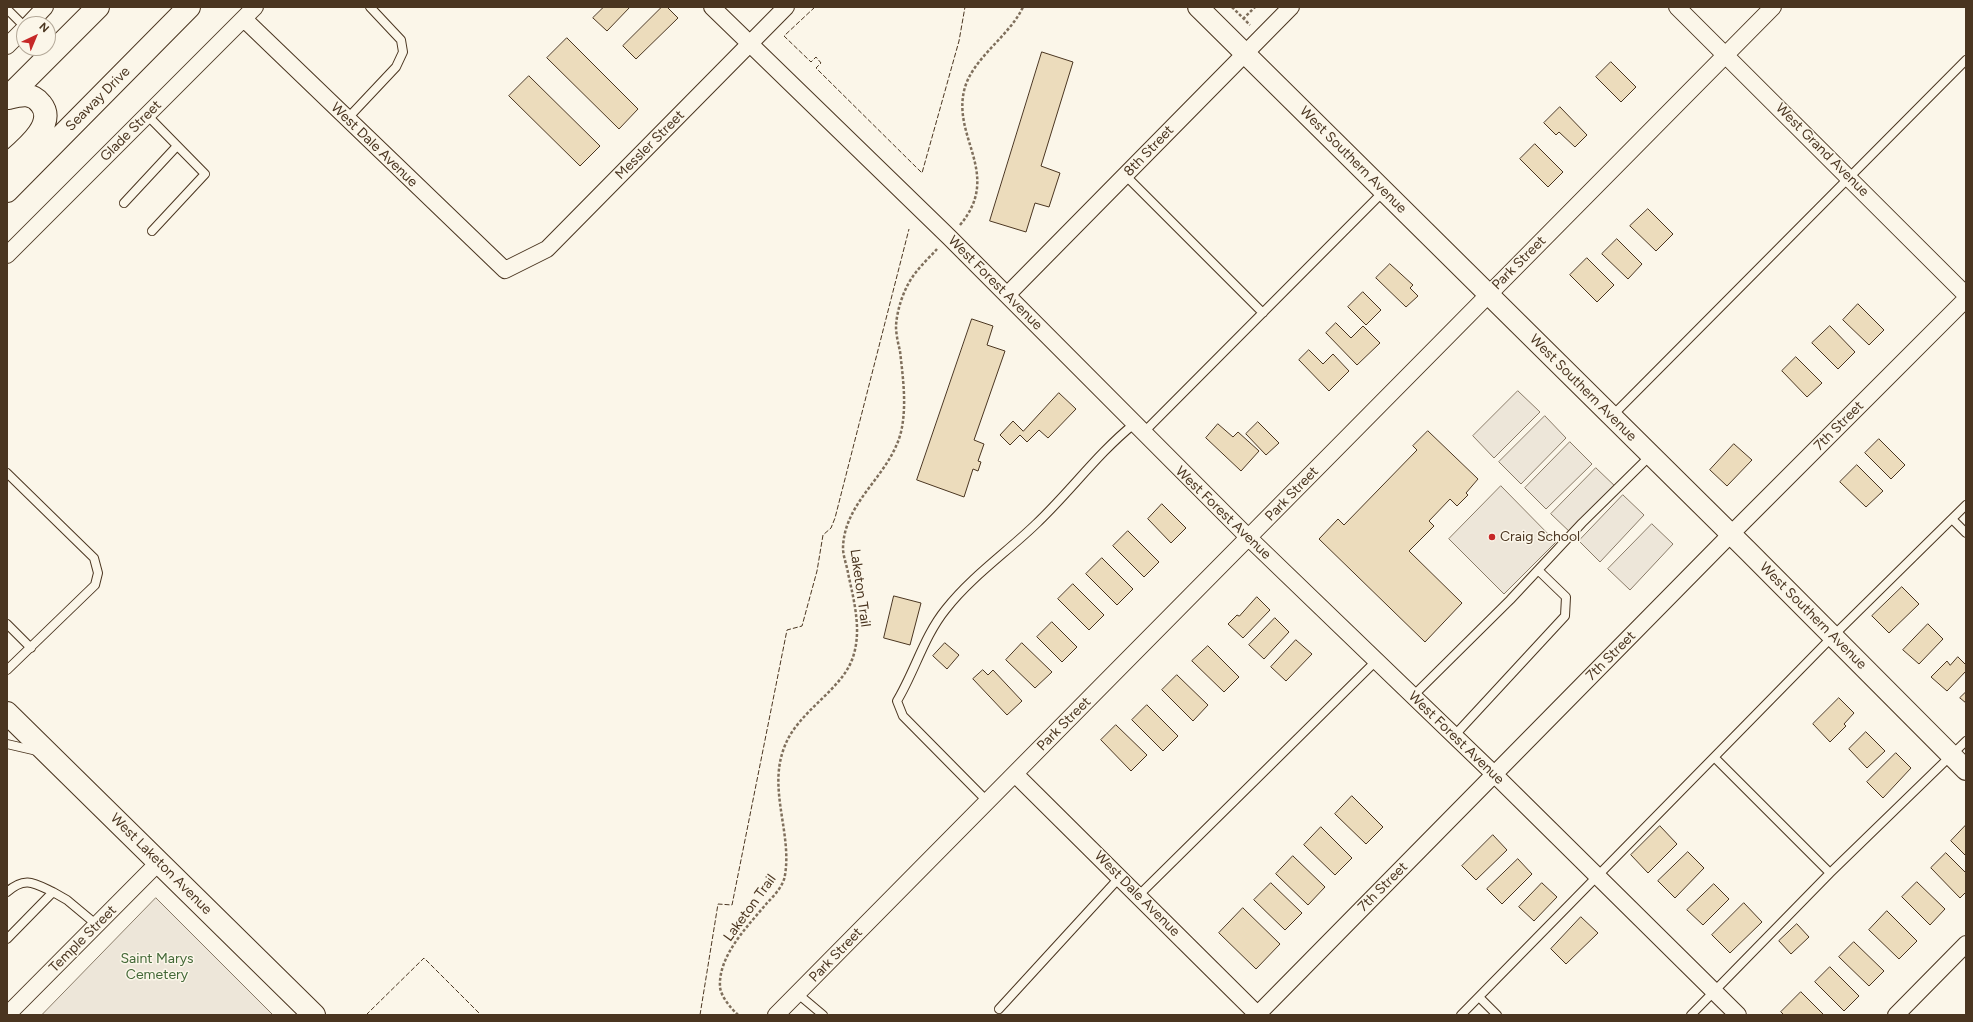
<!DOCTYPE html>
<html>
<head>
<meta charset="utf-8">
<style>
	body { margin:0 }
	#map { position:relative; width:1973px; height:1022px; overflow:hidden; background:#fbf6e9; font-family:Figtree,sans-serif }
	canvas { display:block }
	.frame { position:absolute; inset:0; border:8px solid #4a3520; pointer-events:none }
	.north { position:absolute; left:16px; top:16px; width:40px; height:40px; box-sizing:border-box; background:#fbf6e9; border:1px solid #b4a999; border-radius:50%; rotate:44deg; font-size:11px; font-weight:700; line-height:16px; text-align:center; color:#4a3520 }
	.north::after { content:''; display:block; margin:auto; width:14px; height:18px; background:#c62828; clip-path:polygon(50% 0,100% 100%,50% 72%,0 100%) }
</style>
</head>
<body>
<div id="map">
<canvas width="1973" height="1022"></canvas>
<div class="frame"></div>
<div class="north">N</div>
</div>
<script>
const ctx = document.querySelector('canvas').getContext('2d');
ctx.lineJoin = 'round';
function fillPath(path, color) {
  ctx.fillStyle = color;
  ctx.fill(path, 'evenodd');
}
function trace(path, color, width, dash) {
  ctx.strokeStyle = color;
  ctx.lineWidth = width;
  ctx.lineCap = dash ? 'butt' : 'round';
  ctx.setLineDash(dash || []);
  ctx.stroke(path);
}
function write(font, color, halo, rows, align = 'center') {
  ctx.font = font + ' Figtree,sans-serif';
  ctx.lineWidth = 3;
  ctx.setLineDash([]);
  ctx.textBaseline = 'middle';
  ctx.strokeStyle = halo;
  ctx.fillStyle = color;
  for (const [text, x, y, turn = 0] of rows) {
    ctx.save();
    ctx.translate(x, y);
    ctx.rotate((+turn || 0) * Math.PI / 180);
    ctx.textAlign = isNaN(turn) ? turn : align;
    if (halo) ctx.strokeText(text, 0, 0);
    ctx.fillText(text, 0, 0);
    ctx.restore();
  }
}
const green = new Path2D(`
	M1518 391 1540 412 1494 458 1473 436Z
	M1545 416 1566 438 1521 484 1499 462Z
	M1570 442 1592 464 1546 509 1525 488Z
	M1596 468 1618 489 1573 535 1551 514Z
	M1501 486 1556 542 1504 594 1449 539Z
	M1623 495 1644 515 1600 562 1579 541Z
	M1652 524 1673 544 1630 590 1608 569Z
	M156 898 273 1015H42Z`);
const building = new Path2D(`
	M604 7H630L607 31 593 18Z
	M662 7H667L678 18 636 59 623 46Z
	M567 38 638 109 619 129 547 58Z
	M1042 52 1073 62 1041 166 1060 173 1049 207 1035 203 1026 232 990 221Z
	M1611 62 1636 87 1621 102 1596 77Z
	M529 76 600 146 580 166 509 96Z
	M1560 107 1587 135 1575 147 1559 132 1556 135 1544 123Z
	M1535 144 1563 172 1548 187 1520 159Z
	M1648 209 1673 234 1656 251 1630 226Z
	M1617 239 1642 264 1628 279 1602 254Z
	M1587 258 1614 285 1597 302 1570 275Z
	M1390 264 1413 285 1410 288 1418 296 1406 307 1376 278Z
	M1363 292 1381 310 1366 325 1348 307Z
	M1858 304 1884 330 1869 345 1843 320Z
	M972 319 993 326 987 345 1005 351 974 440 984 444 978 461 981 462 978 471 973 469 964 497 917 480Z
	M1336 323 1351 338 1363 326 1380 343 1357 365 1326 333Z
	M1830 326 1855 352 1838 369 1812 343Z
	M1309 350 1323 364 1333 354 1349 371 1329 391 1299 360Z
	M1796 357 1822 383 1807 397 1782 371Z
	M1059 393 1076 409 1048 438 1039 430 1027 442 1020 435 1010 445 1000 435 1013 421 1023 431Z
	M1258 422 1279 443 1266 455 1246 434Z
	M1218 424 1233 437 1238 432 1259 451 1241 471 1206 438Z
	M1428 431 1478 479 1466 493 1468 495 1457 506 1450 499 1429 521 1434 526 1409 551 1462 603 1425 642 1319 539 1338 519 1344 525 1417 450 1413 446Z
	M1879 439 1905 465 1891 479 1865 453Z
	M1734 444 1752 460 1727 486 1710 470Z
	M1857 465 1883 491 1866 507 1840 482Z
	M1162 504 1186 528 1171 543 1148 519Z
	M1128 531 1159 562 1144 577 1113 546Z
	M1102 558 1133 589 1117 605 1086 574Z
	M1073 584 1104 615 1089 630 1058 599Z
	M1902 587 1919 604 1889 633 1872 616Z
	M894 596 921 603 910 645 884 638Z
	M1257 597 1270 610 1243 638 1228 624 1237 615 1239 616Z
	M1275 618 1289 632 1264 659 1249 645Z
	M1052 622 1077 647 1062 662 1037 637Z
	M1928 624 1943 639 1919 664 1903 650Z
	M1296 640 1312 654 1286 681 1271 667Z
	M945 643 959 655 947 669 933 656Z
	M1022 643 1052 672 1035 688 1006 660Z
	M1208 646 1239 677 1224 692 1192 661Z
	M1958 657 1966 665V671L1947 691 1931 677 1947 661 1950 665Z
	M983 670 988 675 993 670 1022 701 1007 715 973 679Z
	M1177 675 1208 705 1193 721 1162 690Z
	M1966 692V703L1960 698Z
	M1839 698 1854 713 1844 724 1846 726 1830 742 1813 724Z
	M1147 705 1178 736 1163 751 1132 720Z
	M1116 725 1147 755 1131 771 1101 740Z
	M1866 732 1885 751 1867 768 1849 749Z
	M1896 753 1911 768 1883 798 1867 782Z
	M1352 796 1383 827 1366 844 1335 814Z
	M1966 825V856L1951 841Z
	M1660 826 1677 844 1648 873 1631 855Z
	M1321 827 1352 858 1335 875 1304 845Z
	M1493 835 1507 850 1476 880 1462 866Z
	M1688 852 1704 868 1675 898 1658 881Z
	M1946 853 1966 873V892L1960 898 1931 868Z
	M1293 856 1325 887 1308 905 1276 874Z
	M1518 859 1532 874 1502 904 1487 889Z
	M1917 882 1945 909 1930 925 1902 897Z
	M1271 883 1302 913 1285 930 1254 900Z
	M1542 883 1557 897 1534 921 1519 907Z
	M1714 884 1729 899 1703 925 1687 910Z
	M1744 903 1762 922 1730 953 1712 935Z
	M1243 908 1280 944 1256 969 1219 933Z
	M1887 911 1917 941 1899 959 1869 930Z
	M1581 917 1598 933 1566 964 1551 949Z
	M1797 924 1809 937 1791 954 1779 941Z
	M1854 942 1884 971 1869 986 1839 957Z
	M1830 967 1859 996 1844 1011 1815 982Z
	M1801 992 1824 1015H1784L1781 1012Z`);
const path = new Path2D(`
	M1232 7 1250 25
	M1243 19 1255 7
	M960 225C1002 175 953 139 964 91 971 59 1009 37 1023 7
	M738 1015C731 1008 721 997 720 987 718 955 749 925 767 903 774 896 784 885 785 875 792 833 768 790 784 748 797 711 842 691 853 657 862 630 854 601 848 573 847 566 843 556 843 548 844 501 890 476 901 432 907 406 903 378 900 351 898 343 896 334 896 326 897 308 905 285 917 271 923 263 931 256 937 249`);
const service = new Path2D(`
	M7 9 24 26
	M147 115 205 174 152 231
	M347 119 396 67 403 52 401 40 370 7
	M1125 175 1263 313
	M124 203 177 146
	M1612 416 1966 60
	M1143 433 1384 191
	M7 473 94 558 98 573 95 585 7 670
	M1952 519 1966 533
	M7 624 31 648
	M1413 696 1510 600 1582 523 1651 455
	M1454 736 1565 616 1566 597 1538 570
	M7 744 37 751
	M1715 758 1830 873
	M987 801 903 716 897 701C915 671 924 636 946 609 971 577 1007 552 1036 524 1070 492 1097 454 1134 424
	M7 892C25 876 34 883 53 892
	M1138 896 1376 661
	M7 939 53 892 67 900 97 925
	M798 994 823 1015
	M1479 997 1497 1015
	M999 1009 1120 877
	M1461 1015 1833 636 1966 505
	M1691 1015 1830 873 1966 741`);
const minor = new Path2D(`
	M712 7 949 237 1249 538 1494 774 1738 1015
	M1677 7 1966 295
	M244 19 505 270 547 249 786 7
	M29 24 45 7
	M7 46 24 29
	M7 255 255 7
	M1007 295 1291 7
	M1015 774 1258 1015
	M7 1015 159 862
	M776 1015 1773 7
	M1257 1015 1731 534 1966 299
	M1896 1015 1966 944`);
const tertiary = new Path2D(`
	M1198 7 1748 551 1966 770`);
const secondary = new Path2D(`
	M7 713 314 1015`);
const trunk = new Path2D(`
	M7 98 98 7
	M7 165C21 152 58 125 41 104 32 92 21 95 8 98
	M7 191 189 7`);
const fence = new Path2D(`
	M815 7 784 36 811 62 816 57 821 63 816 68 922 173 959 41 965 7
	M366 1015 424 958 481 1015
	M700 1015 718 904 732 905 787 630 802 626 817 571 823 535 831 528 835 518 909 229`);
const markers = [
	[1492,537,4,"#c62828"]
];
const streetNames = [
	["Seaway Drive",98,99,-45],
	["Glade Street",131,131,-45],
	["West Dale Avenue",374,145,44],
	["Messler Street",650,145,-45],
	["West Grand Avenue",1822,150,45],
	["8th Street",1149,151,-46],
	["West Southern Avenue",1353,160,45],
	["Park Street",1519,263,-45],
	["West Forest Avenue",995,283,45],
	["West Southern Avenue",1583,388,45],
	["7th Street",1839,426,-45],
	["Park Street",1292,494,-46],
	["West Forest Avenue",1223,513,44],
	["Laketon Trail",860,588,82],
	["West Southern Avenue",1813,616,45],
	["7th Street",1611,656,-45],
	["Park Street",1064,724,-45],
	["West Forest Avenue",1456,738,44],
	["West Laketon Avenue",161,864,45],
	["7th Street",1383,887,-45],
	["West Dale Avenue",1137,894,45],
	["Laketon Trail",750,908,-54],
	["Temple Street",83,939,-45],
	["Park Street",836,955,-46]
];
const poiNames = [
	["Craig School",1500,537]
];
const parkNames = [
	["Saint Marys",157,959],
	["Cemetery",157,975]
];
fillPath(green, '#ede6d9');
trace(green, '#887966', 1);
fillPath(building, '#ecdcbc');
trace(building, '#4a3520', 1);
trace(service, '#4a3520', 10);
trace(minor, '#4a3520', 18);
trace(tertiary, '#4a3520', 22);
trace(secondary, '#4a3520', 24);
trace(trunk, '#4a3520', 24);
trace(path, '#7f6f5c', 2.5, [3, 2]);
trace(service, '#fbf6e9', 8);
trace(minor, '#fbf6e9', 16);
trace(tertiary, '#fbf6e9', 20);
trace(secondary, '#fbf6e9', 22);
trace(trunk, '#fbf6e9', 22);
trace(fence, '#4a3520', 1, [5, 2]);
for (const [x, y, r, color] of markers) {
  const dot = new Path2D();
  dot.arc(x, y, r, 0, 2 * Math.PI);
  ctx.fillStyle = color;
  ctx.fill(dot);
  trace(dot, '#fbf6e9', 1.5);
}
write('14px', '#4a3520', '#fbf6e9', streetNames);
write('14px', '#4a3520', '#fbf6e9', poiNames, 'left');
write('14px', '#436837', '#fbf6e9', parkNames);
</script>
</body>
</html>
